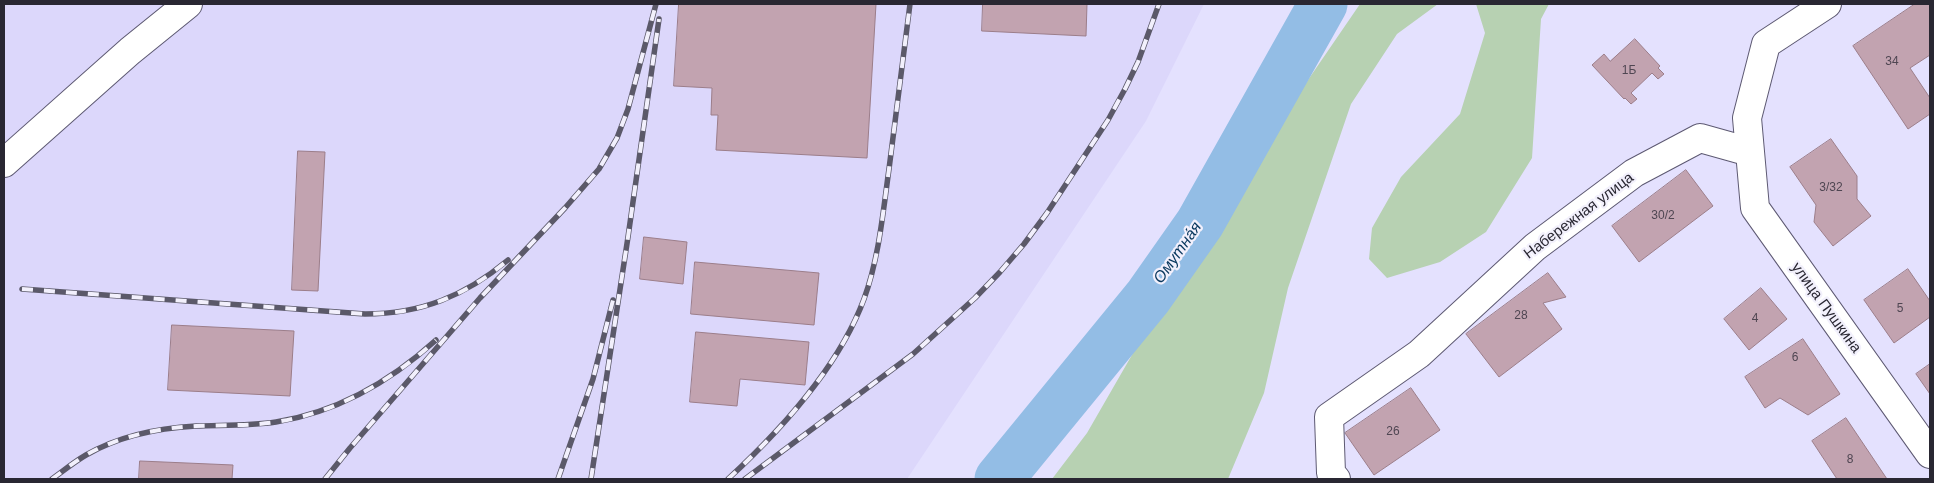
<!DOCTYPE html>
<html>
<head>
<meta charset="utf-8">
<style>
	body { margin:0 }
	#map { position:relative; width:1934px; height:483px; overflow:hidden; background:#e4e1fe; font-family:Helvetica,sans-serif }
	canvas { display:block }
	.frame { position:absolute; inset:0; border:5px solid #292732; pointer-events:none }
</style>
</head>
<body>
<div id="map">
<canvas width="1934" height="483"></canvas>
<div class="frame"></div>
</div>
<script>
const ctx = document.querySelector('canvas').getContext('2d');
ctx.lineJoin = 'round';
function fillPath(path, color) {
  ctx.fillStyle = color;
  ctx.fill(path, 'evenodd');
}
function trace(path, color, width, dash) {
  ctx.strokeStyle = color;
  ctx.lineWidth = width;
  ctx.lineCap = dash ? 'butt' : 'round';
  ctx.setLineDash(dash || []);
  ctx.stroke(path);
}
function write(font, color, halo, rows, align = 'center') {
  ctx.font = font + ' Helvetica,sans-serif';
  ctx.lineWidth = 4.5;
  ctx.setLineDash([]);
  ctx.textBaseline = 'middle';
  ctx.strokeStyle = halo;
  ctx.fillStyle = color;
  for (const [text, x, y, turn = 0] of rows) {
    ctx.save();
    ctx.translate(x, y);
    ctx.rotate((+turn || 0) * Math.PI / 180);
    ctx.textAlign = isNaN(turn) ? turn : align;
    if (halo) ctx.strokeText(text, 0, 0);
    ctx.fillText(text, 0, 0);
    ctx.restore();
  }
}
const built = new Path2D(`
	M4 4H1204L1146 121 907 479H4Z`);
const green = new Path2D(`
	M1360 4H1438L1397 34 1351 104 1288 288 1264 393 1228 479H1052L1087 433 1197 242Z
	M1476 4H1549L1541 19 1532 158 1486 232 1440 262 1387 278 1369 259 1372 228 1401 177 1460 114 1485 33Z`);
const river = new Path2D(`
	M999 479 1148 297 1200 223 1323 4`);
const building = new Path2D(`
	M679 4H876L867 158 716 150 718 115H711L712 88 674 86Z
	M983 4H1087L1086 36 982 31Z
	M1915 4H1930V55L1910 68 1930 98V114L1908 129 1853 46Z
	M1635 39 1660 66 1658 68 1664 74 1658 79 1652 73 1631 93 1637 99 1631 104 1625 98 1624 99 1592 65 1604 54 1610 61Z
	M1831 139 1857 176V199L1871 216 1833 246 1814 222 1816 205 1790 167Z
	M298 151 325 152 318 291 292 290Z
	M1686 170 1713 206 1639 262 1612 226Z
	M644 237 687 242 683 284 640 279Z
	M695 262 819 273 814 325 691 314Z
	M1908 269 1930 301V317L1894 343 1864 300Z
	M1548 273 1566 297 1543 303 1562 329 1499 377 1466 334Z
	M1761 288 1787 319 1749 350 1724 319Z
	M172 325 294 331 290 396 168 390Z
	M696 332 809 342 805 385 740 379 737 406 690 402Z
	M1803 339 1840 394 1808 415 1780 398 1765 408 1745 377Z
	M1930 364V394L1916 374Z
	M1411 388 1440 430 1374 475 1345 433Z
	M1846 418 1887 479H1837L1812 441Z
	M140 461 233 465 232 479H139Z`);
const minor = new Path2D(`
	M1827 4 1766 44 1747 118 1755 208 1930 454
	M4 163 130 51 188 4
	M1336 479 1331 473 1329 417 1419 354 1535 247 1634 173 1700 138 1750 152`);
const rail = new Path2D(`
	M22 289 365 314C421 314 465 296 508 260
	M52 479C63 471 74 462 86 455 119 436 158 428 196 426 223 425 249 426 276 422 338 412 391 381 436 340
	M325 479 350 448 480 298 565 208 599 169 617 138 628 109 656 4
	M558 479 593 379 613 300
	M591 479 628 237 659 19
	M728 479C780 431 839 367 864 299 879 258 883 212 889 169 896 114 903 59 910 4
	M745 479 913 354 975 298 1000 272 1024 244 1047 213 1108 120 1125 89 1138 62 1159 4`);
const numberNames = [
	["34",1892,62],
	["1Б",1629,71],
	["3/32",1831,188],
	["30/2",1663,216],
	["5",1900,309],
	["28",1521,316],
	["4",1755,319],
	["6",1795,358],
	["26",1393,432],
	["8",1850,460]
];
const streetNames = [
	["Набережная улица",1579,216,-37],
	["улица Пушкина",1826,308,54]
];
const waterNames = [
	["Омутна́я",1178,253,-55]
];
fillPath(built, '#dcd7fb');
fillPath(green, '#b7d1b2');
trace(river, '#93bde5', 49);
fillPath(building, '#c2a3b0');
trace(building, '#9c7e8a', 1);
trace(minor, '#5d5972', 30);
trace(minor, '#fff', 28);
trace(rail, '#5b5969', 5.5);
trace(rail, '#f2f0fc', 4, [11]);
write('12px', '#4f4652', null, numberNames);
write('15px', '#292732', '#f2f0fc', streetNames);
write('italic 16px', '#08375d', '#f2f0fc', waterNames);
</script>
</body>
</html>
